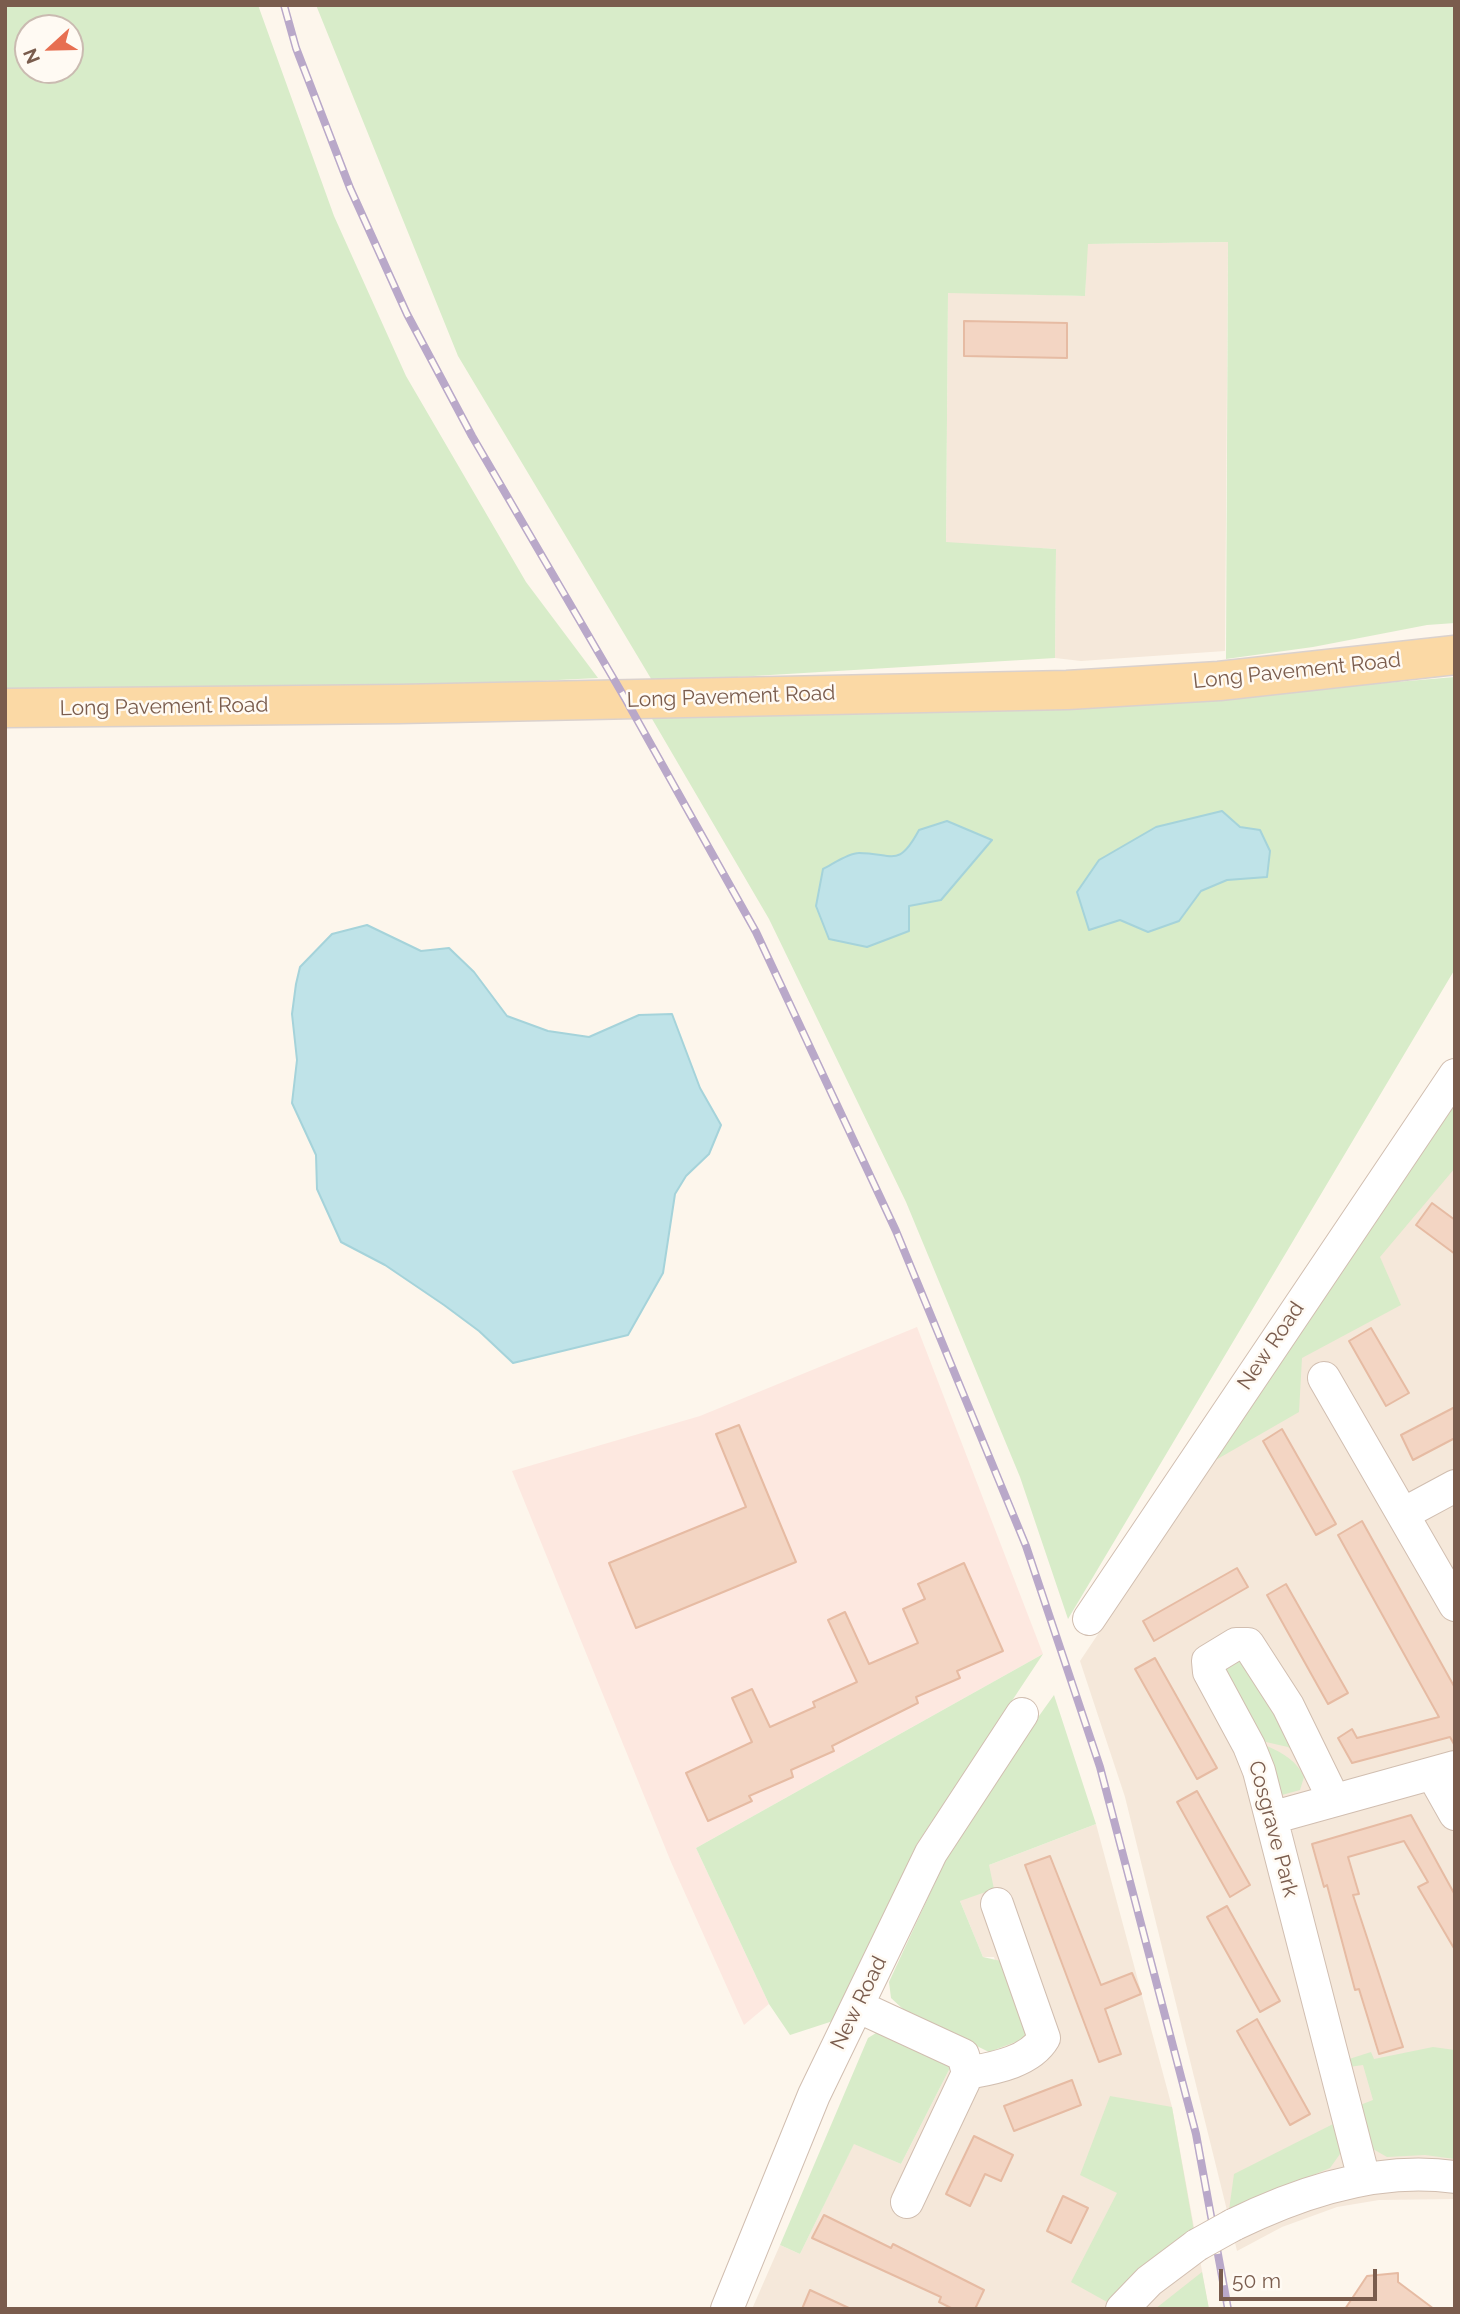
<!DOCTYPE html>
<html>
<head>
<meta charset="utf-8">
<style>
	body { margin:0 }
	#map { position:relative; width:1460px; height:2314px; overflow:hidden; background:#fdf6ec; font-family:Raleway,sans-serif }
	canvas { display:block }
	.frame { position:absolute; inset:0; border:7px solid #7a5c4d; pointer-events:none }
	.north { position:absolute; left:14px; top:14px; width:70px; height:70px; box-sizing:border-box; background:#fffaf3; border:2px solid #cabbb1; border-radius:50%; rotate:248deg; font-size:19px; font-weight:700; line-height:28px; text-align:center; color:#7a5c4d }
	.north::after { content:''; display:block; margin:auto; width:24px; height:32px; background:#e76f51; clip-path:polygon(50% 0,100% 100%,50% 72%,0 100%) }
	.scale { position:absolute; left:1219px; top:2269px; width:158px; height:32px; box-sizing:border-box; border:4px solid #7a5c4d; border-top:0; padding-left:9px; font-size:21px; line-height:24px; white-space:nowrap; color:#7a5c4d; -webkit-text-stroke:5px #fffaf3; paint-order:stroke }
</style>
</head>
<body>
<div id="map">
<canvas width="1460" height="2314"></canvas>
<div class="frame"></div>
<div class="north">N</div>
<div class="scale">50 m</div>
</div>
<script>
const ctx = document.querySelector('canvas').getContext('2d');
ctx.lineJoin = 'round';
function fillPath(path, color) {
  ctx.fillStyle = color;
  ctx.fill(path, 'evenodd');
}
function trace(path, color, width, dash) {
  ctx.strokeStyle = color;
  ctx.lineWidth = width;
  ctx.lineCap = dash ? 'butt' : 'round';
  ctx.setLineDash(dash || []);
  ctx.stroke(path);
}
function write(font, color, halo, rows, align = 'center') {
  ctx.font = font + ' Raleway,sans-serif';
  ctx.lineWidth = 5;
  ctx.setLineDash([]);
  ctx.textBaseline = 'middle';
  ctx.strokeStyle = halo;
  ctx.fillStyle = color;
  for (const [text, x, y, turn = 0] of rows) {
    ctx.save();
    ctx.translate(x, y);
    ctx.rotate((+turn || 0) * Math.PI / 180);
    ctx.textAlign = isNaN(turn) ? turn : align;
    if (halo) ctx.strokeText(text, 0, 0);
    ctx.fillText(text, 0, 0);
    ctx.restore();
  }
}
const residential = new Path2D(`
	M1228 242 1225 651 1081 661 1055 658 1056 549 946 543 948 292 1085 296 1087 244Z
	M1455 1101V2199L1379 2200 1337 2207 1282 2227 1237 2251 1125 1797 1080 1661Z
	M1096 1824 1172 2107 1209 2309H752L780 2245 800 2254 854 2143 901 2164 951 2066 1021 2040 994 1957H983L960 1901 989 1865Z`);
const commercial = new Path2D(`
	M917 1327 1043 1654 696 1848 769 2004 744 2025 671 1862 512 1471 700 1416Z`);
const green = new Path2D(`
	M5 5H258L334 216 406 376 526 582 598 678 316 692 5 696ZM28 28H70V70H28Z
	M316 5H1455V623L1427 625 1313 647 1226 659 1228 242 1088 244 1085 296 948 293 946 542 1056 549 1055 658 653 682 458 356Z
	M1455 677V969L1068 1619 1020 1477 906 1202 769 919 648 712 1172 701ZM947 821 965 830 909 906 857 852C890 859 902 862 919 830ZM1270 851 1267 877 1227 880 1201 891 1179 921 1148 932 1120 920 1089 930 1077 892Z
	M1455 1101V1168L1380 1257 1401 1305 1302 1358 1299 1412 1214 1461Z
	M1043 1654 917 1844 833 2021 790 2035 769 2004 696 1848Z
	M1246 1656 1305 1761 1288 1747 1257 1740 1220 1670Z
	M1054 1695 1096 1824 989 1865 994 1889 960 1901 983 1957 1005 1962 1029 2030 1021 2040 989 2052 904 2010 891 1998 889 1982 963 1822Z
	M1267 1746C1283 1753 1297 1761 1304 1777L1300 1790 1282 1795Z
	M876 2033 888 2034 951 2066 901 2164 854 2144 800 2254 780 2245 868 2038Z
	M1433 2047 1455 2050V2159L1425 2155 1387 2157 1373 2149 1360 2105 1373 2100 1363 2065 1349 2067 1346 2060 1371 2052 1374 2059Z
	M1110 2096 1172 2107 1194 2231 1107 2302 1071 2282 1117 2193 1080 2175Z
	M1339 2121 1340 2154 1330 2168 1229 2210 1234 2174Z
	M1202 2272 1209 2309H1155Z`);
const water = new Path2D(`
	M1222 811 1240 827 1260 830 1270 851 1267 877 1227 880 1201 891 1179 921 1148 932 1120 920 1089 930 1077 892 1099 860 1156 827Z
	M947 821 992 840 941 900 909 906V931L867 947 829 939 816 906 823 869C833 864 848 853 859 853 893 853 898 869 919 830Z
	M367 925 421 951 449 948 474 972 507 1016 548 1031 589 1037 639 1015 672 1014 700 1088 721 1125 709 1154 686 1176 675 1194 663 1273 628 1335 513 1363 479 1331 444 1305 385 1265 341 1242 317 1189 316 1155 292 1103 297 1060 292 1014 296 984 300 967 332 934Z`);
const building = new Path2D(`
	M964 321 1067 323V358L964 356Z
	M1432 1203 1455 1220V1254L1416 1225Z
	M1371 1328 1409 1393 1386 1406 1349 1341Z
	M1455 1407V1438L1413 1460 1401 1435Z
	M739 1425 796 1562 636 1628 609 1563 746 1507 716 1434Z
	M1282 1429 1336 1524 1316 1535 1263 1441Z
	M1362 1521 1455 1688V1746L1450 1737 1352 1763 1338 1738 1352 1729 1357 1738 1439 1717 1338 1535Z
	M964 1563 1003 1651 957 1671 960 1678 916 1697 918 1703 832 1746 834 1751 791 1770 793 1777 749 1796 752 1801 708 1821 686 1773 752 1742 732 1698 752 1689 770 1727 815 1707 813 1702 857 1682 828 1620 845 1612 869 1664 918 1643 903 1609 925 1599 918 1584Z
	M1237 1568 1248 1587 1154 1641 1143 1621Z
	M1286 1584 1348 1693 1328 1704 1267 1595Z
	M1155 1658 1217 1768 1197 1779 1135 1669Z
	M1197 1791 1250 1885 1230 1897 1177 1802Z
	M1411 1815 1455 1895V1950L1418 1887 1428 1882 1404 1841 1348 1857 1359 1894 1353 1895 1403 2047 1379 2054 1359 1989 1355 1990 1327 1885 1324 1887 1312 1844Z
	M1050 1856 1101 1985 1132 1973 1141 1994 1105 2009 1121 2054 1099 2062 1025 1865Z
	M1227 1906 1280 2001 1260 2012 1207 1917Z
	M1257 2019 1310 2114 1290 2125 1237 2031Z
	M1072 2080 1081 2105 1014 2131 1004 2106Z
	M974 2136 1013 2155 1001 2181 985 2174 970 2206 946 2194Z
	M1063 2196 1088 2208 1071 2243 1047 2231Z
	M824 2215 891 2248 893 2244 984 2290 975 2309H953L939 2302 941 2297 812 2238Z
	M1398 2273V2282L1434 2309H1345L1367 2276Z
	M810 2290 851 2309H802Z`);
const minor = new Path2D(`
	M1324 1378 1455 1605
	M1403 1514 1455 1486
	M1089 1619 1455 1075
	M1433 1775 1455 1814
	M1334 1800 1288 1706 1248 1644H1236L1208 1661 1209 1672 1249 1746 1259 1771 1364 2179
	M1271 1818 1455 1767
	M857 2006 963 2055 968 2073 907 2202
	M968 2073C994 2068 1030 2062 1044 2038L997 1904
	M1233 2225C1300 2192 1380 2166 1455 2177
	M727 2309 814 2095 931 1853 1022 1714
	M1122 2309 1149 2281 1197 2245`);
const major = new Path2D(`
	M5 708 399 704 1067 690 1219 681 1455 655`);
const rail = new Path2D(`
	M284 5 296 48 350 188 407 314 472 436 626 700 756 932 896 1231 1026 1546 1100 1767 1196 2134 1228 2309`);
const minorBridge = new Path2D(`
	M1197 2245 1233 2225`);
const streetNames = [
	["Long Pavement Road",1297,671,-6],
	["Long Pavement Road",731,697,-2],
	["Long Pavement Road",164,707,-1],
	["New Road",1271,1346,-56],
	["Cosgrave Park",1273,1829,75],
	["New Road",859,2003,-64]
];
fillPath(residential, '#f5e8da');
fillPath(commercial, '#fde8e0');
fillPath(green, '#d8ecc9');
fillPath(water, '#bfe3e8');
trace(water, '#a5d3da', 2);
fillPath(building, '#f3d5c3');
trace(building, '#e6bba3', 2);
trace(minor, '#d1beb0', 34);
trace(major, '#dad1cd', 41);
trace(minor, '#fff', 32);
trace(major, '#fbd9a5', 38);
trace(rail, '#b9a8c9', 8);
trace(rail, '#fffaf3', 5, [16]);
trace(minorBridge, '#d1beb0', 34, []);
trace(minorBridge, '#fff', 32);
write('21px', '#7a5c4d', '#fffaf3', streetNames);
</script>
</body>
</html>
